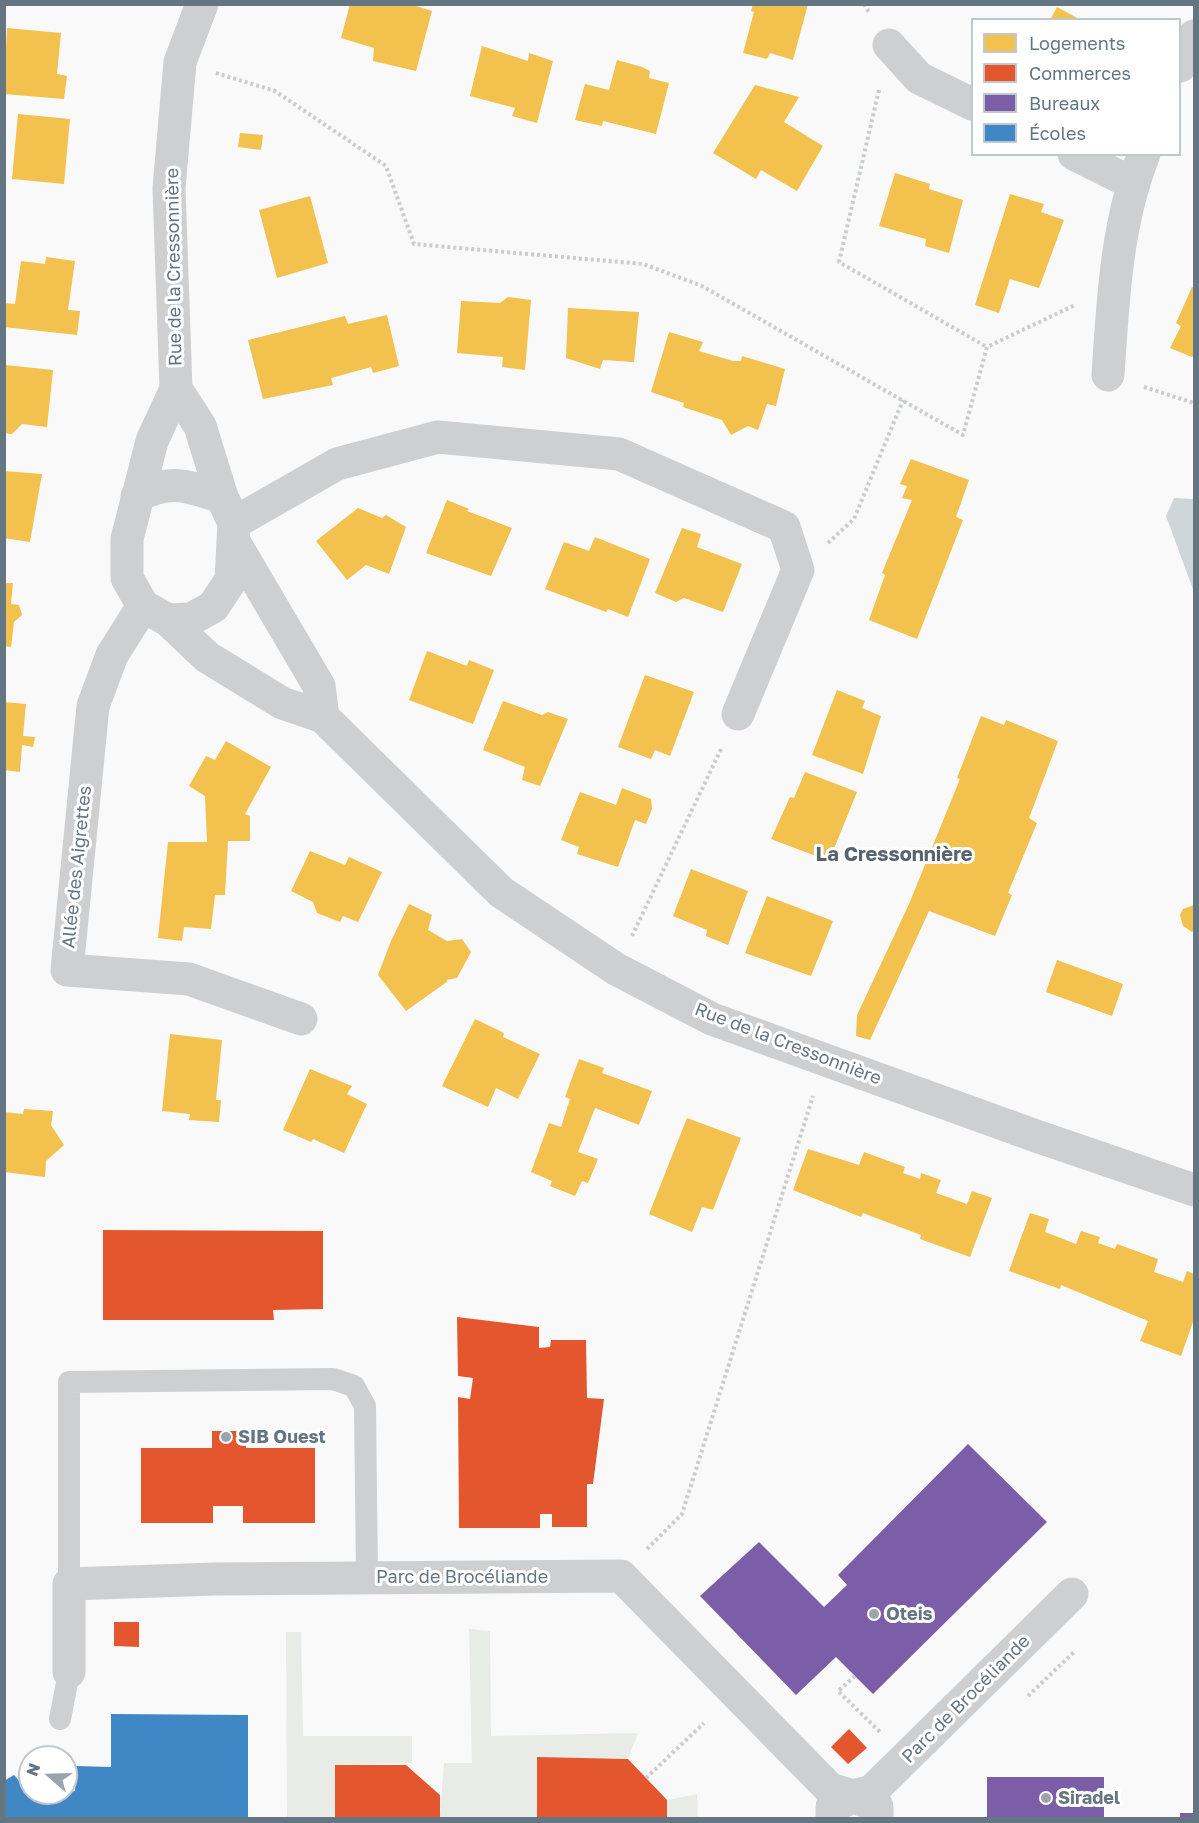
<!DOCTYPE html>
<html>
<head>
<meta charset="utf-8">
<style>
	body { margin:0 }
	#map { position:relative; width:1199px; height:1823px; overflow:hidden; background:#f9f9f9; font-family:"Golos Text",sans-serif }
	canvas { display:block }
	.frame { position:absolute; inset:0; border:6px solid #657683; pointer-events:none }
	.legend { position:absolute; left:971px; top:18px; width:210px; height:138px; box-sizing:border-box; background:#fff; border:2px solid #c1c8cd; margin:0; padding:8px 10px; list-style:none; font-size:18px; color:#657683 }
	.legend li { display:flex; align-items:center; gap:12px; height:30px }
	.legend b { width:30px; border:2px solid #c1c8cd }
	.north { position:absolute; left:18px; top:1745px; width:60px; height:60px; box-sizing:border-box; background:#fff; border:2px solid #c1c8cd; border-radius:50%; rotate:290deg; font-size:16px; font-weight:700; line-height:24px; text-align:center; color:#657683 }
	.north::after { content:''; display:block; margin:auto; width:21px; height:27px; background:#99a4ac; clip-path:polygon(50% 0,100% 100%,50% 72%,0 100%) }
</style>
</head>
<body>
<div id="map">
<canvas width="1199" height="1823"></canvas>
<div class="frame"></div>
<ul class="legend">
<li><b style="height:16px;background:#f2c14e"></b>Logements</li>
<li><b style="height:16px;background:#e4572e"></b>Commerces</li>
<li><b style="height:16px;background:#7b5ea7"></b>Bureaux</li>
<li><b style="height:16px;background:#3f88c5"></b>Écoles</li>
</ul>
<div class="north">N</div>
</div>
<script>
const ctx = document.querySelector('canvas').getContext('2d');
ctx.lineJoin = 'round';
function fillPath(path, color) {
  ctx.fillStyle = color;
  ctx.fill(path, 'evenodd');
}
function trace(path, color, width, dash) {
  ctx.strokeStyle = color;
  ctx.lineWidth = width;
  ctx.lineCap = dash ? 'butt' : 'round';
  ctx.setLineDash(dash || []);
  ctx.stroke(path);
}
function write(font, color, halo, rows, align = 'center') {
  ctx.font = font + ' "Golos Text",sans-serif';
  ctx.lineWidth = 6;
  ctx.setLineDash([]);
  ctx.textBaseline = 'middle';
  ctx.strokeStyle = halo;
  ctx.fillStyle = color;
  for (const [text, x, y, turn = 0] of rows) {
    ctx.save();
    ctx.translate(x, y);
    ctx.rotate((+turn || 0) * Math.PI / 180);
    ctx.textAlign = isNaN(turn) ? turn : align;
    if (halo) ctx.strokeText(text, 0, 0);
    ctx.fillText(text, 0, 0);
    ctx.restore();
  }
}
const green = new Path2D(`
	M469 1629 490 1631 491 1736 638 1733 628 1759 537 1757V1818H440L444 1763H472Z
	M286 1632H301L303 1736H412V1763L335 1765V1818H287Z
	M697 1794 698 1818H667V1800Z`);
const water = new Path2D(`
	M1174 498 1194 499V592L1166 516Z`);
const homes = new Path2D(`
	M350 4H410L432 11 416 71 373 61 374 48 341 38Z
	M753 4H808L793 60 770 53 767 59 743 53 754 12 751 11Z
	M1057 7 1081 20H1050Z
	M7 28 61 33 57 74 67 76 64 99 4 94Z
	M482 46 528 61 529 53 553 61 537 123 512 116 515 108 470 96Z
	M617 60 642 67 650 71 649 78 669 83 656 134 603 121 602 126 575 120 585 84 609 90Z
	M755 85 799 97 784 122 823 146 797 191 761 170 756 179 713 153Z
	M18 114 70 119 64 184 12 179Z
	M240 133 263 135 261 150 238 147Z
	M895 173 930 184 929 189 963 200 949 253 925 246 926 239 879 226Z
	M1010 194 1044 204 1041 212 1064 220 1039 288 1010 279 999 313 975 305Z
	M310 196 328 263 277 278 259 210Z
	M46 257 75 261 68 310 80 311 77 335 4 327V303L15 304 21 261 45 264Z
	M1192 287 1194 288V355L1192 357 1170 348 1181 326 1176 323Z
	M508 297 531 300 525 370 502 367 503 357 457 353 461 301 500 303Z
	M568 308 639 312 634 362 603 360 600 369 566 358Z
	M387 315 399 366 373 373 371 367 331 378 333 385 263 399 248 340 345 316 348 324Z
	M669 332 703 342 699 351 733 361H741L742 356 785 369 776 406 767 404 758 430 748 426 731 435 722 420 683 407 684 403 651 392Z
	M5 365 53 370 47 427 22 424 12 434 4 433Z
	M911 459 969 480 956 517 963 520 917 639 869 620 885 575 882 573 912 500 902 498 907 486 900 484Z
	M4 471 42 474 30 542 4 538Z
	M447 500 469 509 467 511 512 528 491 576 426 553Z
	M358 508 382 518 386 515 406 527 389 574 366 565 347 580 316 541Z
	M682 528 701 534 697 547 742 564 723 612 684 598 676 602 655 593Z
	M595 537 650 559 628 617 608 609 606 612 545 589 564 542 589 551Z
	M4 583H13L11 604 19 605 22 615 14 622 11 647 4 646Z
	M427 651 467 666 469 660 494 670 473 724 409 700Z
	M645 675 694 692 670 756 655 750 651 759 618 747Z
	M837 690 865 701 862 708 881 716 863 774 812 755Z
	M503 701 542 715 548 712 568 719 540 786 522 780 525 767 483 750Z
	M4 702 26 704 23 736 35 737 33 747 22 745 20 772 4 770Z
	M981 716 1004 725 1006 720 1058 741 1029 818 1037 823 1008 893 1012 895 995 936 929 911 870 1040 856 1036 857 1015 909 904 960 779 957 778Z
	M226 741 271 767 245 814 250 816V841H228L225 895H215L211 929 184 927 182 941 158 938 168 842H207L205 796 189 786 206 756 215 760Z
	M805 772 857 792 829 861 771 839 790 797 794 798Z
	M622 788 651 799 652 809 646 824 635 820 618 867 577 854 579 847 561 840 580 792 616 805Z
	M310 851 345 865 349 857 382 872 358 922 343 916 340 922 317 913 313 902 291 891Z
	M691 869 748 891 728 945 706 936 707 930 673 916Z
	M767 896 833 921 811 976 745 953Z
	M409 904 432 915 428 930 447 941 462 939 471 952 457 978 446 980 448 981 406 1011 378 975 391 941Z
	M1194 905V931L1192 932 1183 926 1180 915 1183 909Z
	M1057 960 1123 984 1112 1016 1046 992Z
	M475 1019 504 1033 503 1037 540 1054 518 1099 496 1088 488 1107 442 1086Z
	M170 1034 222 1040 216 1100H221L219 1122 189 1120 190 1114 162 1111Z
	M579 1059 604 1068 602 1073 652 1091 639 1125 595 1108 578 1152 598 1159 588 1183 582 1181 575 1196 550 1186 552 1181 531 1172 549 1123 561 1127 570 1099 565 1097Z
	M310 1069 352 1086 347 1094 367 1104 344 1153 313 1139 311 1142 283 1130Z
	M24 1109 53 1111 51 1125 64 1145 46 1161 45 1177 4 1172V1112L23 1114Z
	M687 1118 741 1138 713 1210 702 1207 692 1232 649 1214Z
	M808 1149 859 1165 864 1152 905 1167 903 1173 920 1179 921 1173 941 1180 936 1193 967 1204 972 1191 992 1198 970 1257 920 1239 921 1235 863 1213 861 1217 793 1190Z
	M1030 1213 1049 1219 1045 1232 1076 1244 1081 1231 1100 1237 1098 1243 1115 1249 1117 1244 1158 1259 1154 1272 1183 1282 1187 1271 1194 1274V1319L1181 1356 1140 1341 1148 1321 1061 1285 1060 1289 1009 1271Z`);
const shops = new Path2D(`
	M103 1230 323 1231V1309L273 1310 274 1320H103Z
	M457 1317 539 1327V1348L550 1347 551 1340H586L587 1398 604 1399 593 1484H587V1527H552V1514H540V1528H459L458 1397 470 1399 473 1378 458 1376Z
	M212 1431H245L246 1448H315V1523H243V1506H213V1523H141V1448H212Z
	M114 1622H139V1647L114 1646Z
	M849 1729 867 1748 848 1764 831 1747Z
	M537 1757 628 1759 667 1800V1818H537Z
	M335 1765H406L440 1795V1818H335Z`);
const offices = new Path2D(`
	M968 1444 1047 1522 873 1694 836 1657 796 1695 700 1596 759 1542 824 1607 847 1585 838 1575Z
	M987 1777H1104V1818H987Z
	M1180 1813H1194V1818H1180Z`);
const schools = new Path2D(`
	M111 1714 248 1715V1818H4V1781L14 1775 30 1793H66L75 1791 76 1766 111 1767Z`);
const path = new Path2D(`
	M864 4 870 14
	M216 73 275 91 386 166 414 244 643 264 702 286 963 435 987 347 1075 305
	M879 90 839 262 987 347
	M1144 387 1194 403
	M828 543 854 519 903 400
	M632 936 722 747
	M647 1549 682 1514 813 1096
	M855 1676 838 1691 880 1732
	M1028 1696 1074 1652
	M646 1778 704 1723`);
const service = new Path2D(`
	M69 1584V1382L333 1379 354 1386 365 1406 367 1578
	M60 1719 69 1672`);
const minor = new Path2D(`
	M889 45 919 78 972 104
	M1180 66 1194 36
	M1074 154 1132 183
	M1108 375C1113 301 1116 224 1144 154
	M176 389 200 426 222 497
	M137 496C171 478 187 486 222 497L234 523 231 580 213 607 191 619 168 620 143 606 127 578V539L152 441 176 389 169 188 180 62 202 4
	M234 523 337 464 438 437 619 454 784 527 798 570 738 714
	M233 540 319 686 323 717
	M143 606 112 655 93 706 67 970 189 979 301 1019
	M168 620 207 657 282 703 323 717 501 892 616 969 712 1019 1036 1136 1194 1190
	M69 1672V1584L216 1579 621 1576 830 1789 854 1796 872 1791 1072 1594
	M832 1818V1807L854 1796 877 1807V1818`);
const markers = [
	[226,1437,6,"#99a4ac"],
	[874,1614,6,"#99a4ac"],
	[1046,1798,6,"#99a4ac"]
];
const streetNames = [
	["Rue de la Cressonnière",174,267,-91],
	["Allée des Aigrettes",77,867,-84],
	["Rue de la Cressonnière",788,1044,21],
	["Parc de Brocéliande",462,1577],
	["Parc de Brocéliande",966,1699,-45]
];
const poiNames = [
	["SIB Ouest",238,1437],
	["Oteis",886,1614],
	["Siradel",1058,1798]
];
const neighbourhoodNames = [
	["La Cressonnière",894,855]
];
fillPath(green, '#e8ebe6');
fillPath(water, '#ced6d9');
fillPath(homes, '#f2c14e');
fillPath(shops, '#e4572e');
fillPath(offices, '#7b5ea7');
fillPath(schools, '#3f88c5');
trace(path, '#cbcccd', 4, [3, 3]);
trace(service, '#cecfd0', 22);
trace(minor, '#cecfd0', 33);
for (const [x, y, r, color] of markers) {
  const dot = new Path2D();
  dot.arc(x, y, r, 0, 2 * Math.PI);
  ctx.fillStyle = color;
  ctx.fill(dot);
  trace(dot, '#fff', 2);
}
write('18px', '#657683', '#fff', streetNames);
write('bold 18px', '#657683', '#fff', poiNames, 'left');
write('bold 20px', '#57646e', '#fff', neighbourhoodNames);
</script>
</body>
</html>
